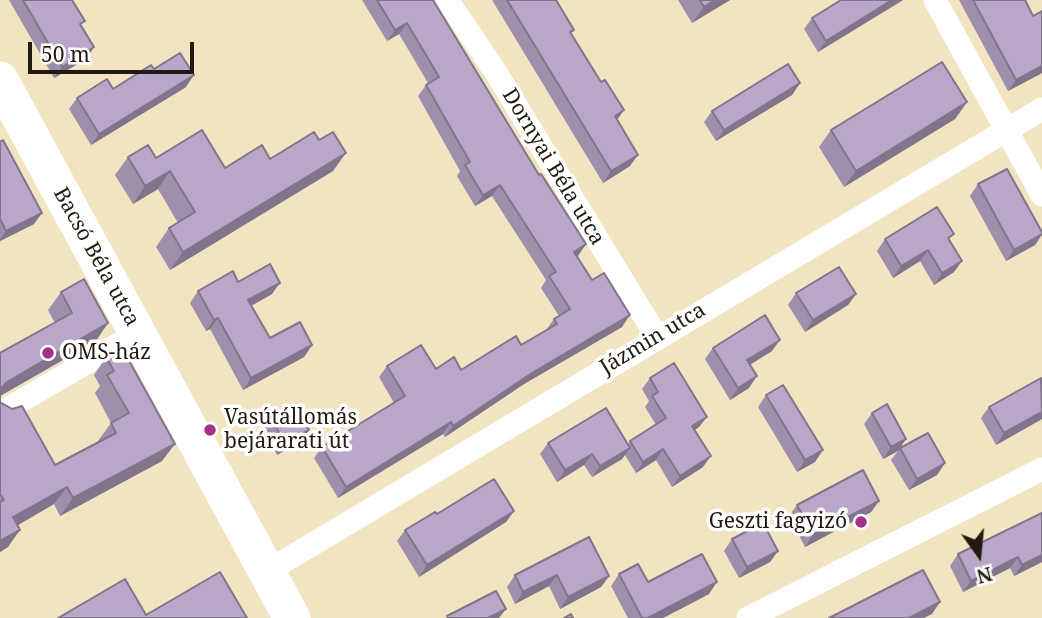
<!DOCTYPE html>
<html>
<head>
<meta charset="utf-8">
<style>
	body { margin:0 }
	#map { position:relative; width:1042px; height:618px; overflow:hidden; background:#f2e4c0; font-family:"Noto Serif",serif }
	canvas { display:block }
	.north { position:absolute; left:944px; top:520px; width:70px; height:70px; -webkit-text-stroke:5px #fff; paint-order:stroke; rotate:165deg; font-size:19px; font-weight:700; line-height:28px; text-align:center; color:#201b0e }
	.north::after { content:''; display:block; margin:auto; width:24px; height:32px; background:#201b0e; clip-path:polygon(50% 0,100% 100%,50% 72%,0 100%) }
	.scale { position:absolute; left:28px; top:42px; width:166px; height:32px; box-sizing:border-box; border:4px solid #201b0e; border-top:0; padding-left:9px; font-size:21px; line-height:24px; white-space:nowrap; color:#201b0e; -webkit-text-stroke:5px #fff; paint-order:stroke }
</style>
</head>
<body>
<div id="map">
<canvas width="1042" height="618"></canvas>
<div class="north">N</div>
<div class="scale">50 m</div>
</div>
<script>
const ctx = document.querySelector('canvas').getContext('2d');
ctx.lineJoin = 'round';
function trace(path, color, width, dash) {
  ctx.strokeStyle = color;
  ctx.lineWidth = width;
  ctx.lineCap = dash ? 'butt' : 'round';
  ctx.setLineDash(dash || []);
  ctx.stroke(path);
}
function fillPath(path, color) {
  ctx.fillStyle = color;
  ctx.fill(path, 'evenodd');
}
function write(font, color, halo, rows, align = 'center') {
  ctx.font = font + ' "Noto Serif",serif';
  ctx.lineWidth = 7;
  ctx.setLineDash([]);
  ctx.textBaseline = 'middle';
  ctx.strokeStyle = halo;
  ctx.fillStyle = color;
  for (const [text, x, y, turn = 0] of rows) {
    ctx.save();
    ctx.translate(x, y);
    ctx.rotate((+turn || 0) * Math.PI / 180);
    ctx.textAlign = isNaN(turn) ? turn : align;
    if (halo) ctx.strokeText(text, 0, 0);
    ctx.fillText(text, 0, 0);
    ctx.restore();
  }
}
const street = new Path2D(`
	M447 0 495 71 657 337
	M935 0 1042 195
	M0 413 138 333
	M266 572 1042 109
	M748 618 1042 469`);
const primary = new Path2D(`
	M0 80 292 618`);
const wall = new Path2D(`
	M9 0H72L81 27 94 47 86 59 54 78Z
	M362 0H433L539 175 586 244 577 256 622 327 524 384 445 437 443 434 338 498 314 458 322 447 394 403 379 377 387 366 461 370 521 345 546 330 554 319 559 316 541 288 546 280 492 196 475 206 457 176 460 171 418 96 426 85 428 83 399 34 387 41Z
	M492 0H556L571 34 601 82 624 110 617 120 630 166 603 183Z
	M678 0H730L692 23Z
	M841 0H903L818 52 804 29 812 18Z
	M959 0H1025L1033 16 1042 11V73L1008 91Z
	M154 69 186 87 91 145 69 109 77 98 113 89Z
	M800 83 792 95 716 141 704 122 712 111Z
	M967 102 955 119 844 187 819 147 831 130Z
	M0 142 34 224 0 241Z
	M128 157 156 158 225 168 270 159 333 171 170 270 156 247 169 228 178 223 158 189 133 204 115 175Z
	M978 184 1042 232V235L1035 245 1006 261 970 196Z
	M885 239 950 240 954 272 934 285 920 261 893 278 877 251Z
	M238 282 272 294 251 306 270 338 312 345 304 357 243 390 210 329 206 331 190 303 198 291Z
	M61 292 96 341 0 396V402L55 465 99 442 98 441 111 423 95 393 100 386 94 375 106 357 162 461 60 516 54 504 18 525 8 547 0 552V353L55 323 48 310Z
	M796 293 856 294 848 305 805 332 788 305Z
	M713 348 772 351 750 365 749 388 730 400 705 359Z
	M650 378 699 427 694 430 703 467 672 487 656 460 636 473 625 455 622 459 592 477 584 465 557 482 540 454 548 443 628 444 630 441 656 425 645 407 649 401 642 389Z
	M1042 379V419L996 445 981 418 989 407Z
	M766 395 815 462 797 472 758 407Z
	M872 413 900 448 945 463 937 475 909 490 891 460 898 451 883 459 864 424Z
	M271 418 309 430 301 441 277 455 263 429Z
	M879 501 871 512 805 547 789 516 797 505Z
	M514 511 506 522 419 577 397 541 405 530 437 514Z
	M1042 513V562L1014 576 1010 568 963 592 950 566 958 554Z
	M732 539 778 551 770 562 739 578 724 551Z
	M619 574 648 582 709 594 663 618H628L611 586Z
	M515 575 609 576 601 587 560 609 549 586 515 604 507 587Z`);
const shadedWall = new Path2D(`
	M715 0H730L692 23 704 7Z
	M892 0H903L818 52 826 41Z
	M407 23 399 34 387 41 395 30Z
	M94 47 86 59 54 78 62 67Z
	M1042 66V73L1008 91 1016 80Z
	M194 75 186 87 91 145 99 134Z
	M800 83 792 95 716 141 724 130Z
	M967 102 955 119 844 187 856 171Z
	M624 110 616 121 615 116Z
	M346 153 333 171 170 270 183 252Z
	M638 155 630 166 603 183 611 171Z
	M170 171 158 189 133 204 145 186Z
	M500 185 492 196 475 206 483 195Z
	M42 213 34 224 0 241V239L6 231Z
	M1042 234 1035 245 1006 261 1014 250Z
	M586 244 578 256 566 263 574 252Z
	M928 250 920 261 893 278 901 266Z
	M962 261 954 272 934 285 942 273Z
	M280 283 272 294 240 312 248 300Z
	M856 294 848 305 805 332 813 320Z
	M630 315 622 327 524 384 445 437 453 426 532 373Z
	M218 318 210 329 206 331 214 320Z
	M108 323 96 341 0 396V389L7 382Z
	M780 340 772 351 739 371 747 360Z
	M312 345 304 357 243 390 251 378Z
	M757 376 749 388 730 400 738 388Z
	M1042 412V419L996 445 1004 433Z
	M707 417 699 427 684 437 692 426Z
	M451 422 443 434 338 498 346 487Z
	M309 430 301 441 277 455 285 443Z
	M906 439 898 451 883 459 891 447Z
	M175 444 162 461 60 516 73 498Z
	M630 448 622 459 592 477 600 466Z
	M663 449 656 460 636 473 643 462Z
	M823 450 815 462 797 472 805 460Z
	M592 454 584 465 557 482 565 470Z
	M711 456 703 467 672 487 680 476Z
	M945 463 937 475 909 490 917 479Z
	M67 487 54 504 1 535 13 517Z
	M879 501 871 512 805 547 813 535Z
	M514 511 506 522 419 577 427 565Z
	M20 530 8 547 0 552V541Z
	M778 551 770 562 739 578 747 567Z
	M1042 555V562L1014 576 1022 565Z
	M1018 557 1010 568 963 592 971 581Z
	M557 575 549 586 515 604 523 592Z
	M609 576 601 587 560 609 568 597Z
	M717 582 709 594 663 618H648Z
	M940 602 932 614 924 618H909Z
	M506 609 499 618H488Z`);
const building = new Path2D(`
	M23 0H72L85 21 80 24 94 47 62 67Z
	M377 0H433L539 175 541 174 586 244 574 252 592 280 604 273 630 315 532 373 453 426 451 422 346 487 322 447 405 396 387 366 421 345 436 369 454 357 461 370 516 336 521 345 557 324 554 319 570 309 549 276 556 272 500 185 483 195 465 165 470 162 426 85 439 77 407 23 395 30Z
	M507 0H556L574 30 570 32 601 82 605 80 624 110 615 116 638 155 611 171Z
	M700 0H715L704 7Z
	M841 0H892L826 41 812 18Z
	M973 0H1025L1033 16 1042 11V66L1016 80Z
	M180 53 194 75 99 134 77 98 107 79 113 89 151 65 154 69Z
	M942 62 967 102 856 171 831 130Z
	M788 64 800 83 724 130 712 111Z
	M202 130 225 168 262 145 270 159 314 132 319 140 333 132 346 153 183 252 169 228 195 212 170 171 145 186 128 157 148 145 156 158Z
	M3 140 42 213 6 231 0 219V142Z
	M1007 169 1042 232V234L1014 250 978 184Z
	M937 207 954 234 948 238 962 261 942 273 928 250 901 266 885 239Z
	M270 264 280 283 248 300 270 338 300 322 312 345 251 378 218 318 214 320 198 291 233 271 238 282Z
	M839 267 856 294 813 320 796 293Z
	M84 279 108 323 7 382 0 389V402L12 409 22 406 55 465 116 433 111 423 129 413 107 375 114 371 106 357 122 348 175 444 73 498 67 487 13 517 20 530 0 541V502L4 500 0 494V353L72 313 61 292Z
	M765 315 780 340 747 360 757 376 738 388 713 348Z
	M674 363 707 417 692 426 711 456 680 476 663 449 643 462 630 441 666 418 652 396 658 392 650 378Z
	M1041 378 1042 412 1004 433 989 407Z
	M783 385 823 450 805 460 766 395Z
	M296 404 309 430 285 443 271 418Z
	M887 404 906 439 891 447 872 413Z
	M606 408 630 448 600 466 592 454 565 470 548 443Z
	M928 433 945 463 917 479 900 448Z
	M863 470 879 501 813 535 797 505Z
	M494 479 514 511 427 565 405 530 435 512 437 514Z
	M1042 513V555L1022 565 1018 557 971 581 958 554Z
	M763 523 778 551 747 567 732 539Z
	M589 537 609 576 568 597 557 575 523 592 515 575Z
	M702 554 717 582 648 618H642L619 574 638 564 648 582Z
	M923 570 940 602 909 618H829Z
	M220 572 247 618H58L125 579 146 615Z
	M496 591 506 609 488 618H448L447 616Z
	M571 614 573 618H564Z`);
const markers = [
	[48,353,7,"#a43089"],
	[210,430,7,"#a43089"],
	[861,522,7,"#a43089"]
];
const streetNames = [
	["Dornyai Béla utca",553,167,59],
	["Bacsó Béla utca",96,257,61],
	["Jázmin utca",653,339,-31]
];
const poiNames = [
	["OMS-ház",62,353],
	["Vasútállomás",224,418],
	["bejárarati út",224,442],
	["Geszti fagyizó",847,522,"right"]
];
trace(street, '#fff', 23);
trace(primary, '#fff', 37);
fillPath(wall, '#9e90ac');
fillPath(shadedWall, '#81758c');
fillPath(building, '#b8a7c8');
trace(building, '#81758c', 2);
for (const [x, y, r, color] of markers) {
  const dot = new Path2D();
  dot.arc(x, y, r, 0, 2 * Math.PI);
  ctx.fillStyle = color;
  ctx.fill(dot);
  trace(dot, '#fff', 2.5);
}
write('21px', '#201b0e', '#fff', streetNames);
write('21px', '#201b0e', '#fff', poiNames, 'left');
</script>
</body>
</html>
